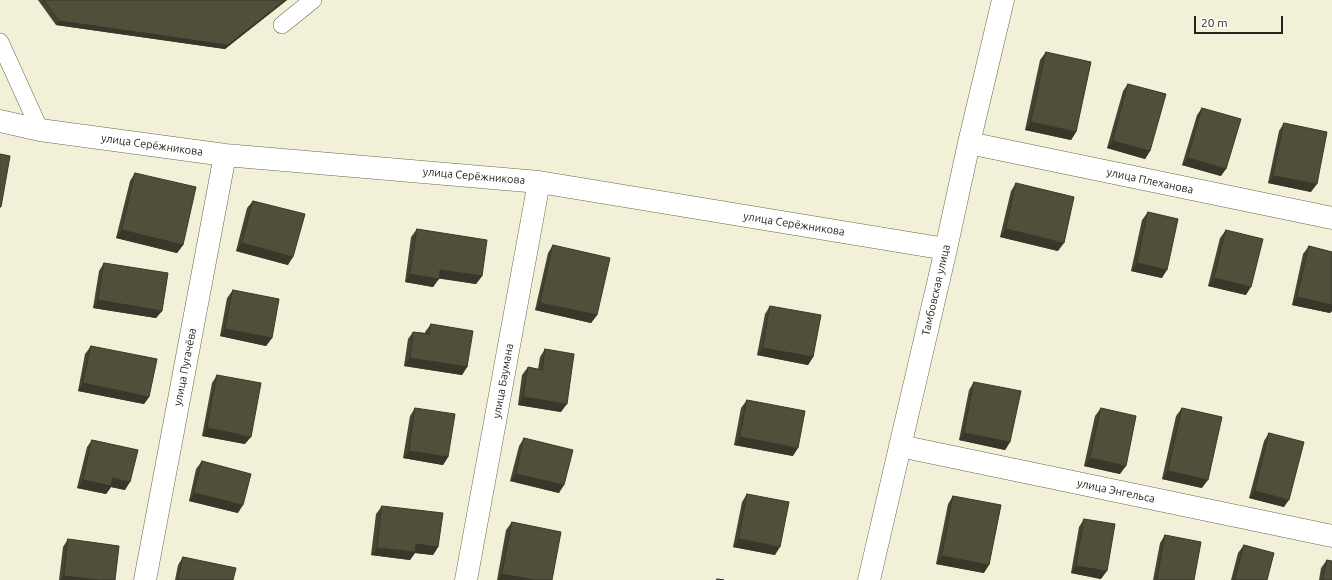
<!DOCTYPE html>
<meta charset="utf-8">
<style>
body{margin:0}
#map{position:relative;width:1332px;height:580px;overflow:hidden;background:#f2f0d6;font-family:Ubuntu,sans-serif}
canvas{display:block}
.scale{position:absolute;left:1194px;top:16px;width:89px;height:18px;box-sizing:border-box;border:2px solid #25241b;border-top:0;padding-left:5px;font-size:12px;line-height:14px;white-space:nowrap;color:#25241b;-webkit-text-stroke:3px #fff;paint-order:stroke}
</style>
<div id="map">
<canvas width="1332" height="580"></canvas>
<div class="scale">20 m</div>
</div>
<script>
const ctx = document.querySelector('canvas').getContext('2d');
ctx.lineJoin = 'round';
function strokePath(path, color, width, dash) {
  ctx.strokeStyle = color;
  ctx.lineWidth = width;
  ctx.lineCap = dash ? 'butt' : 'round';
  ctx.setLineDash(dash || []);
  ctx.stroke(path);
}
function paint(path, color) {
  ctx.fillStyle = color;
  ctx.fill(path, 'evenodd');
}
function drawText(font, color, halo, rows, align = 'center') {
  ctx.font = font + ' Ubuntu,sans-serif';
  ctx.lineWidth = 4;
  ctx.setLineDash([]);
  ctx.textBaseline = 'middle';
  ctx.strokeStyle = halo;
  ctx.fillStyle = color;
  for (const [text, x, y, turn = 0] of rows) {
    ctx.save();
    ctx.translate(x, y);
    ctx.rotate((+turn || 0) * Math.PI / 180);
    ctx.textAlign = isNaN(turn) ? turn : align;
    if (halo) ctx.strokeText(text, 0, 0);
    ctx.fillText(text, 0, 0);
    ctx.restore();
  }
}
const lane = new Path2D(`
 M282,25L313,0
 M0,42L40,130`);
const street = new Path2D(`
 M0,121L40,130L225,155L539,182L946,249
 M969,143L1332,218
 M900,446L1332,536
 M145,580L225,155
 M466,580L539,182
 M869,580L946,249L969,143L1003,0`);
const wall = new Path2D(`
 M38,0H287L225,49L56,25Z
 M1046,52L1076,132L1071,140L1025,130L1040,60Z
 M1128,84L1150,151L1145,159L1107,148L1123,91Z
 M1202,108L1221,176L1182,165L1197,115Z
 M1284,123L1311,192L1268,183L1279,131Z
 M135,173L183,245L177,253L116,238L130,181Z
 M1016,183L1058,251L1000,237L1011,191Z
 M253,201L288,265L236,251L247,208Z
 M1148,212L1162,278L1131,271L1142,220Z
 M417,229L482,276L476,284L439,278L433,287L405,282L411,237Z
 M1226,230L1246,295L1208,286L1220,238Z
 M553,245L597,315L591,323L535,310L548,253Z
 M1309,246L1332,252V311L1330,313L1292,305L1303,254Z
 M104,263L162,311L156,318L93,308L99,271Z
 M233,290L272,338L266,346L220,336L227,298Z
 M770,306L813,357L808,365L757,355L765,314Z
 M431,324L467,367L462,375L404,366L408,339L413,332L425,333V332Z
 M91,346L149,397L144,404L78,391L85,354Z
 M545,349L561,412L518,405L522,375L528,367L538,369L540,357Z
 M217,375L245,444L202,436L212,383Z
 M974,382L1010,442L1005,450L959,440L969,390Z
 M747,400L793,456L734,445L741,408Z
 M415,408L448,457L443,465L403,458L410,416Z
 M1101,408L1120,474L1084,466L1095,416Z
 M1182,408L1202,488L1162,479L1176,416Z
 M1269,433L1284,507L1249,498L1264,441Z
 M524,438L559,493L510,481L519,446Z
 M92,440L125,490L111,487L106,494L77,488L87,447Z
 M202,461L238,513L189,501L196,469Z
 M747,494L775,555L733,547L742,502Z
 M953,496L984,573L936,564L948,504Z
 M382,506L438,547L433,555L415,553L410,560L371,555L376,514Z
 M1084,519L1101,579L1071,573L1079,527Z
 M512,522L552,580H497L506,530Z
 M1165,535L1194,580H1153L1160,543Z
 M68,539L115,580H59L63,547Z
 M1244,545L1267,580H1231L1238,553Z
 M183,557L233,580H175L178,565Z
 M1327,560L1332,580H1319L1321,568Z`);
const shadedWall = new Path2D(`
 M287,0L225,49L56,25L59,21Z
 M1031,122L1076,132L1071,140L1025,130Z
 M1113,141L1150,151L1145,159L1107,148Z
 M1188,158L1226,169L1221,176L1182,165Z
 M1273,176L1317,184L1311,192L1268,183Z
 M1006,229L1064,243L1058,251L1000,237Z
 M122,230L183,245L177,253L116,238Z
 M242,243L293,257L288,265L236,251Z
 M1137,263L1167,270L1162,278L1131,271Z
 M440,270L482,276L476,284L435,278Z
 M410,274L439,279L433,287L405,282Z
 M1214,278L1251,287L1246,295L1208,286Z
 M1297,297L1332,305V311L1330,313L1292,305Z
 M98,300L162,311L156,318L93,308Z
 M540,303L597,315L591,323L535,310Z
 M225,329L272,338L266,346L220,336Z
 M763,348L813,357L808,365L757,355Z
 M410,358L467,367L462,375L404,366Z
 M83,383L149,397L144,404L78,391Z
 M523,397L567,404L561,412L518,405Z
 M207,428L251,437L245,444L202,436Z
 M964,433L1010,442L1005,450L959,440Z
 M740,437L798,448L793,456L734,445Z
 M409,451L448,457L443,465L403,458Z
 M1090,458L1126,466L1120,474L1084,466Z
 M1168,471L1208,480L1202,488L1162,479Z
 M516,474L564,485L559,493L510,481Z
 M113,478L130,482L125,490L111,487L106,494L77,488L83,480Z
 M1255,491L1289,500L1284,507L1249,498Z
 M194,493L243,505L238,513L189,501Z
 M739,539L780,547L775,555L733,547Z
 M416,544L438,547L433,555L415,553L410,560L371,555L377,548Z
 M942,556L989,565L984,573L936,564Z
 M1076,566L1107,571L1101,579L1071,573Z
 M502,574L534,580H498Z
 M64,576L99,580H61Z`);
const building = new Path2D(`
 M44,0H285L228,45L59,21Z
 M1046,52L1091,62L1076,132L1031,122Z
 M1128,84L1166,94L1150,151L1113,141Z
 M1202,108L1241,119L1226,169L1188,158Z
 M1284,123L1327,132L1317,184L1273,176Z
 M0,154L10,156L1,207H0Z
 M135,173L196,187L183,245L122,230Z
 M1016,183L1074,197L1064,243L1006,229Z
 M253,201L305,214L293,257L242,243Z
 M1148,212L1178,219L1167,270L1137,263Z
 M417,229L487,240L482,276L440,270L439,279L410,274Z
 M1226,230L1263,239L1251,287L1214,278Z
 M553,245L610,258L597,315L540,303Z
 M1309,246L1332,252V305L1297,297Z
 M104,263L168,273L162,311L98,300Z
 M233,290L279,299L272,338L225,329Z
 M770,306L821,315L813,357L763,348Z
 M431,324L473,331L467,367L410,358L413,332L429,334Z
 M91,346L157,359L149,397L83,383Z
 M545,349L574,354L567,404L523,397L528,367L542,370Z
 M217,375L261,383L251,437L207,428Z
 M974,382L1021,391L1010,442L964,433Z
 M747,400L805,411L798,448L740,437Z
 M415,408L455,414L448,457L409,451Z
 M1101,408L1136,416L1126,466L1090,458Z
 M1182,408L1222,417L1208,480L1168,471Z
 M1269,433L1304,442L1289,500L1255,491Z
 M524,438L573,450L564,485L516,474Z
 M92,440L138,450L130,482L113,478L111,486L83,480Z
 M202,461L251,474L243,505L194,493Z
 M747,494L789,502L780,547L739,539Z
 M953,496L1001,505L989,565L942,556Z
 M382,506L443,513L438,547L416,544L415,552L377,548Z
 M1084,519L1115,524L1107,571L1076,566Z
 M512,522L561,532L552,580H534L502,574Z
 M1165,535L1201,542L1194,580H1157Z
 M68,539L119,546L115,580H99L64,576Z
 M1244,545L1274,553L1267,580H1235Z
 M183,557L236,568L233,580H178Z
 M1327,560L1332,561V580H1323Z
 M717,579L724,580H717Z`);
const streetNames = [
 ["улица Серёжникова",152,145,8],
 ["улица Серёжникова",474,176,5],
 ["улица Плеханова",1150,181,12],
 ["улица Серёжникова",794,224,9],
 ["Тамбовская улица",936,290,-77],
 ["улица Пугачёва",185,367,-79],
 ["улица Баумана",503,381,-80],
 ["улица Энгельса",1116,491,12]
];
strokePath(lane, '#686751', 18);
strokePath(street, '#686751', 23);
strokePath(lane, '#fff', 17);
strokePath(street, '#fff', 22);
paint(wall, '#464432');
paint(shadedWall, '#393729');
paint(building, '#514f3a');
strokePath(building, '#393729', 1);
drawText('11px', '#25241b', '#fff', streetNames);
</script>
